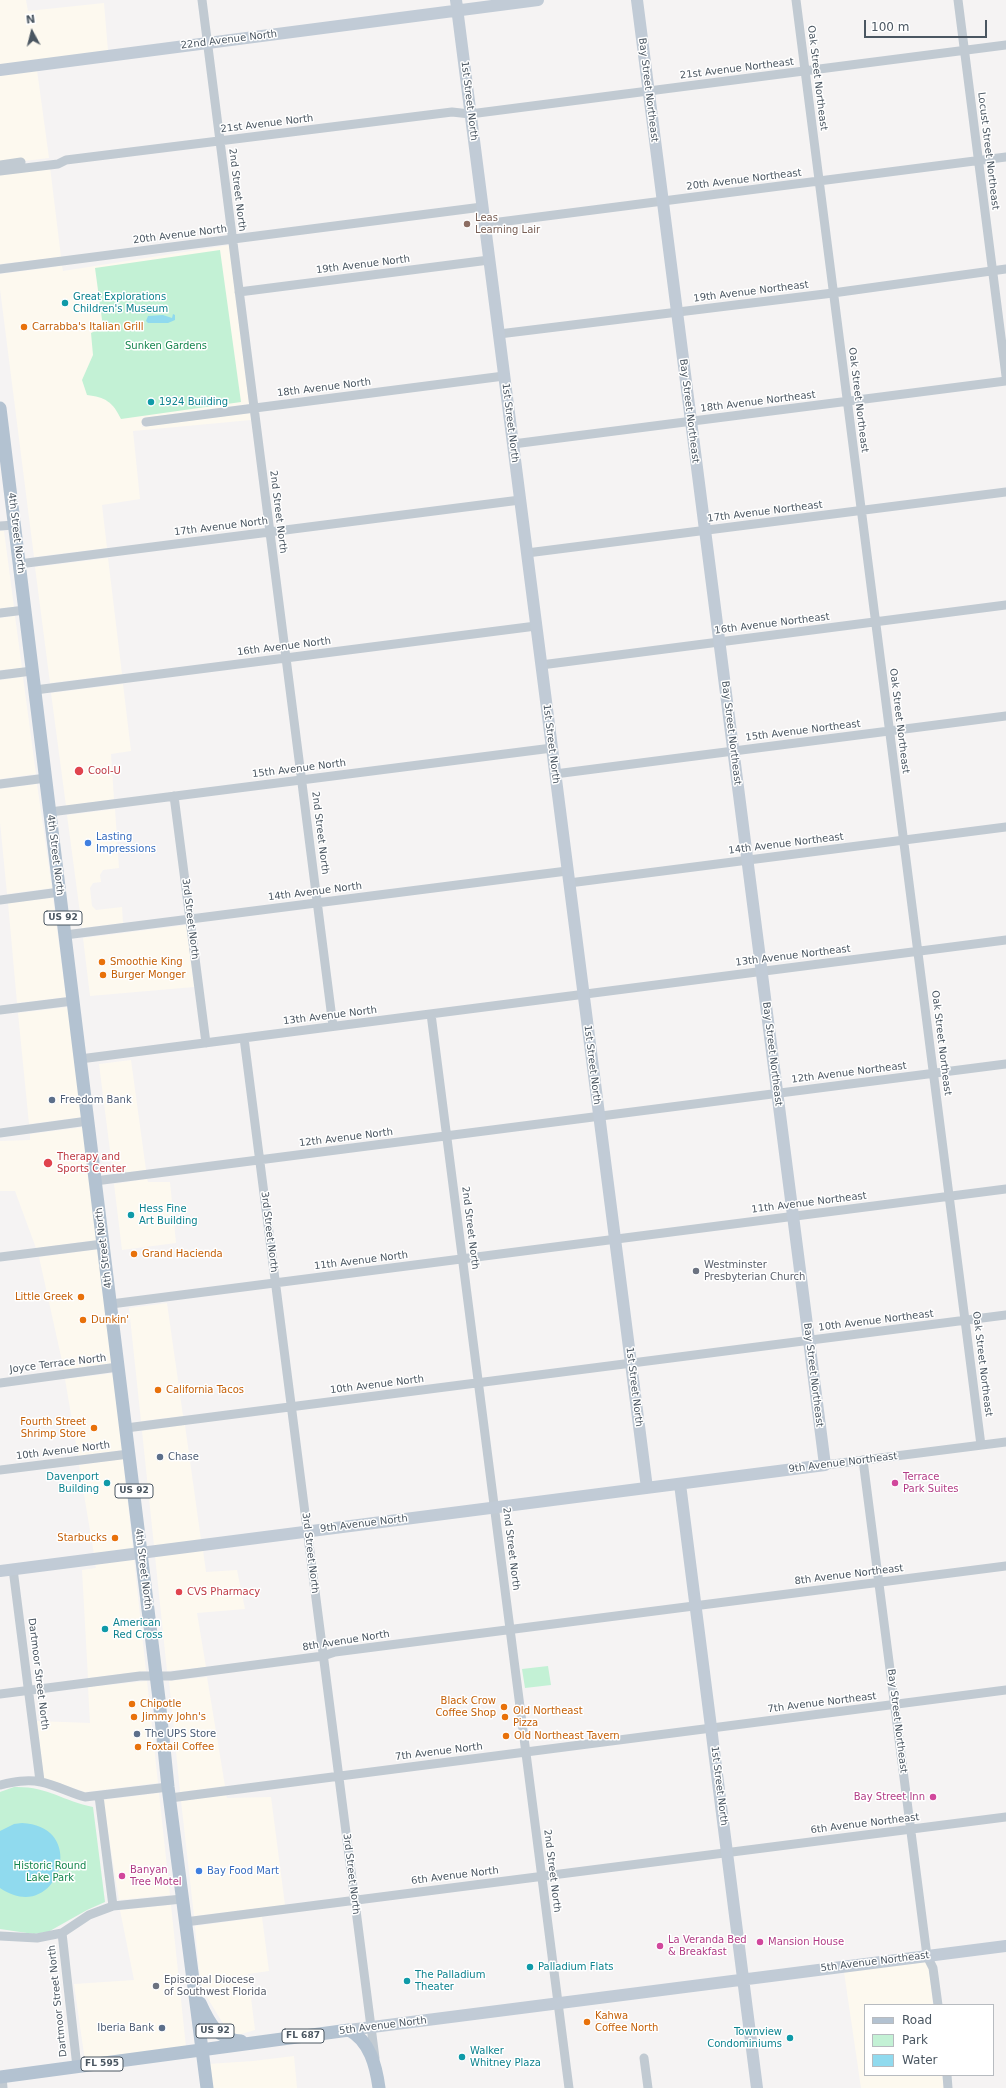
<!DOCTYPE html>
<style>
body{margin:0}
#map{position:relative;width:1006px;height:2088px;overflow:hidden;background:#f5f3f3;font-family:"DejaVu Sans",sans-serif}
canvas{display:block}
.legend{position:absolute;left:864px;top:2004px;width:130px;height:72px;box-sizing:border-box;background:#fff;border:1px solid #b7bbc0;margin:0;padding:5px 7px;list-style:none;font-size:12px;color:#4a5661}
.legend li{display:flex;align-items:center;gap:8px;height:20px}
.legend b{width:20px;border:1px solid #b7bbc0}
.north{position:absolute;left:12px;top:12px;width:40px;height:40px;-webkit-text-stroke:3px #fff;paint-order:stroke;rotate:353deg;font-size:11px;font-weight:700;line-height:16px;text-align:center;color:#4a5661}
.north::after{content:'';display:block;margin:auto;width:14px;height:18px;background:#4a5661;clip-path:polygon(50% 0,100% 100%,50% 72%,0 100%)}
.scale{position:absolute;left:864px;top:20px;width:123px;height:18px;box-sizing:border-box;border:2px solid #4a5661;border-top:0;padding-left:5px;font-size:12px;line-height:14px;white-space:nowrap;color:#4a5661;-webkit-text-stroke:3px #fff;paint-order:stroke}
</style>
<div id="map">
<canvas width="1006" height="2088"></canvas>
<ul class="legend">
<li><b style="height:5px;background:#b3c2d1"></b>Road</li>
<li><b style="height:11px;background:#c3f1d5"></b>Park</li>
<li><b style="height:11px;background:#90daee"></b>Water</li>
</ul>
<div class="north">N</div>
<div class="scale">100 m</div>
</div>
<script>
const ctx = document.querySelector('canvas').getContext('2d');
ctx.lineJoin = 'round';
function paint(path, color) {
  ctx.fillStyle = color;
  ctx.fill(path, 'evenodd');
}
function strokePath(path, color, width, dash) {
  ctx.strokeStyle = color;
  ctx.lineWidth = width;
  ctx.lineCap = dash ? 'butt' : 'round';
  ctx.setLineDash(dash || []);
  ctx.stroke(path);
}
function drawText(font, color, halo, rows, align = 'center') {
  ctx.font = font + ' "DejaVu Sans",sans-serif';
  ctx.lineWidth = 3;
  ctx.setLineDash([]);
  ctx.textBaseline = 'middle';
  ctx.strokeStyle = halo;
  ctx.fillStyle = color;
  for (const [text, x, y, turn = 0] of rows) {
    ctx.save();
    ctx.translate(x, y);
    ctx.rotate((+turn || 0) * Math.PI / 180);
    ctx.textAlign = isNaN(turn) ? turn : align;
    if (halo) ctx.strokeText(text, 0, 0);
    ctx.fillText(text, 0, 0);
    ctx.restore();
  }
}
const commercial = new Path2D(`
 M0,0H26L28,11L104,3L108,51L0,65Z
 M37,70L49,158L0,164V74Z
 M50,167L61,257L0,264V173Z
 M229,245L249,404L142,418V427L250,413L251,420L133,431L140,499L102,505L107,548L34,557L0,289V274L62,266L63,271Z
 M0,531H4L14,607L0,608Z
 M108,558L122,674L50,683L35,567Z
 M15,616L22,668L0,670V618Z
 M23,677L36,774L0,779V680Z
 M123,684L131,751L111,754L114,799L66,806L51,693Z
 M37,784L52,888L7,894L0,822V789Z
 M115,809L119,868L103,870L100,875L101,882L93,883L90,888L92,906L96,910L122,907L123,923L82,928L67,815Z
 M53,898L66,997L17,1003L8,903Z
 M186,925L194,987L90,996L83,938Z
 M68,1007L83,1117L29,1124L18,1013Z
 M131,1060L146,1170L113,1174L99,1064Z
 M84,1127L98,1240L36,1248L15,1191H0V1141L30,1140V1134Z
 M147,1179L148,1182H170L176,1243L122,1250L114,1184Z
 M100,1249L113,1363L64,1370L39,1257Z
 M167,1303L183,1416L141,1421L129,1308Z
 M114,1373L122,1450L78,1456L65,1379Z
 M185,1425L201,1540L154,1546L142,1431Z
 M123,1459L133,1549L94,1554L79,1465Z
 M203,1550L206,1572L237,1570L245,1609L197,1613L206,1667L167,1671L155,1556Z
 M134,1559L146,1671L88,1678L82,1570L96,1568L95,1564Z
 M207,1677L225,1786L180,1792L169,1681Z
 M147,1681L158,1783L85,1792L44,1778L37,1721L90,1723L88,1687Z
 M159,1793L170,1895L119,1900L103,1800Z
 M226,1795L227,1798L271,1797L285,1905L194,1916L181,1801Z
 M171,1905L186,2047L85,2061L74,1984L134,1980L120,1910Z
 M262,1917L269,1971L248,1974L255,2030L238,2035L227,2030L205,1994L200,1981L195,1926Z
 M925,1961L929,1969L933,2005H865V2075H942L944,2088H861L844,1972Z
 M294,2056L297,2088H212L208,2064L253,2061Z`);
const green = new Path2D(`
 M220,250L241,402L121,419C113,402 105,397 87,395L82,380L93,355L91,333L103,327L95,268Z
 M548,1666L551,1685L525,1688L522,1669Z
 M14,1787C47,1786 63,1801 93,1807L105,1902L87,1910L48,1932L34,1934L0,1929V1792Z`);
const water = new Path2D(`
 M173,314L175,315V320L168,323H148L146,321L148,316L163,315L172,318Z
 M22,1823C91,1826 57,1927 0,1888V1831L14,1824Z`);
const street = new Path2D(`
 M202,0L333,1026
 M796,0L981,1445
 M958,0L1006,376
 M0,165L21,162
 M0,171L58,164L66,160L452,112L470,114L1006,45
 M484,224L1006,157
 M0,269L482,207
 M239,292L489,260
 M499,334L833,293L1006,269
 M146,422L504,376
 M513,444L1006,381
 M0,526L14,525
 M527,553L1006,492
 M19,564L520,500
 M0,613L25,610
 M541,665L1006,605
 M0,675L32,671
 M35,690L536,626
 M555,774L1006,716
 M0,784L46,778
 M174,796L206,1043
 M50,812L552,748
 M569,883L1006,827
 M0,900L60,892
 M65,935L567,871
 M0,1010L73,1001
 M431,1014L569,2088
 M244,1038L375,2058
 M80,1059L1006,940
 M0,1133L88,1121
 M95,1181L1006,1064
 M0,1257L103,1244
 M111,1304L1006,1189
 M0,1383L118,1367
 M126,1428L1006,1315
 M863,1460L927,1956L933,1968L938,2005
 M825,1465L1006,1442
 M0,1470L129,1454
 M13,1569L40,1781
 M0,1694L140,1676H171L323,1656L335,1652L1006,1566
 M0,1785C13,1782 27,1779 41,1782C56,1785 70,1793 85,1797L168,1787
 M99,1796L113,1906
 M170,1798L1006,1690
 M185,1922L1006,1817
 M62,1933L77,2067
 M0,1936L37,1938L62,1933L89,1915L113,1906L182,1899
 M644,2058L648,2088
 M947,2075L948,2088
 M2,2077L3,2088`);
const secondary = new Path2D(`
 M456,0L647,1488
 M0,70L538,0
 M680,1484L757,2088
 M0,1571L825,1465L637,0
 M349,2030L1006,1946`);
const primary = new Path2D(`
 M0,408L159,1699L168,1787L207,2088
 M200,2003C209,2023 217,2039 241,2041
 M0,2077L349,2030C370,2041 376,2066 379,2088`);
const markers = [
 [467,224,4,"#8d6e63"],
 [65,303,4,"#0f9aa8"],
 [24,327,4,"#e8710a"],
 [151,402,4,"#0f9aa8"],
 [79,771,5,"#e0444e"],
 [88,843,4,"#3f7fe0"],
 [102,962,4,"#e8710a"],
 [103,975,4,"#e8710a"],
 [52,1100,4,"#5c6f8a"],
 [48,1163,5,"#e0444e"],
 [131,1215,4,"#0f9aa8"],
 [134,1254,4,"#e8710a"],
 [696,1271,4,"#6b7280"],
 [81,1297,4,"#e8710a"],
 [83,1320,4,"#e8710a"],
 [158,1390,4,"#e8710a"],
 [94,1428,4,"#e8710a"],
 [160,1457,4,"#5c6f8a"],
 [107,1483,4,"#0f9aa8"],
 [895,1483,4,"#d1479c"],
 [115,1538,4,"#e8710a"],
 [179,1592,4,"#e0444e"],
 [105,1629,4,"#0f9aa8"],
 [132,1704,4,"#e8710a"],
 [504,1707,4,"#e8710a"],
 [134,1717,4,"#e8710a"],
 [505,1717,4,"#e8710a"],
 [137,1734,4,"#5c6f8a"],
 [506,1736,4,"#e8710a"],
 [138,1747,4,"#e8710a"],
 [933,1797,4,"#d1479c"],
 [199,1871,4,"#3f7fe0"],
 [122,1876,4,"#d1479c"],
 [760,1942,4,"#d1479c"],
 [660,1946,4,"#d1479c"],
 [530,1967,4,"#0f9aa8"],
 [407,1981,4,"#0f9aa8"],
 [156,1986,4,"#6b7280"],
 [587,2022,4,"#e8710a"],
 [162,2028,4,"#5c6f8a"],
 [790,2038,4,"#0f9aa8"],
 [462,2057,4,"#0f9aa8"]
];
const shields = [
 [63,918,38],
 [134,1491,38],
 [215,2031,38],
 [303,2036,42],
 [102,2064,42]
];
const shieldNames = [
 ["US 92",63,918],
 ["US 92",134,1491],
 ["US 92",215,2031],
 ["FL 687",303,2036],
 ["FL 595",102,2064]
];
const streetNames = [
 ["22nd Avenue North",229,40,-7],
 ["21st Avenue Northeast",737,69,-7],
 ["Oak Street Northeast",817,78,83],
 ["Bay Street Northeast",648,90,83],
 ["1st Street North",469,101,83],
 ["21st Avenue North",267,124,-7],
 ["Locust Street Northeast",988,151,83],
 ["20th Avenue Northeast",744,180,-7],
 ["2nd Street North",237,190,83],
 ["20th Avenue North",180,235,-7],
 ["19th Avenue North",363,265,-7],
 ["19th Avenue Northeast",751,292,-7],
 ["18th Avenue North",324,388,-7],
 ["Oak Street Northeast",858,400,83],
 ["18th Avenue Northeast",758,402,-7],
 ["Bay Street Northeast",689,411,83],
 ["1st Street North",510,423,83],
 ["2nd Street North",278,512,83],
 ["17th Avenue Northeast",765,512,-7],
 ["17th Avenue North",221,527,-7],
 ["4th Street North",16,533,83],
 ["16th Avenue Northeast",772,624,-7],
 ["16th Avenue North",284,647,-7],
 ["Oak Street Northeast",899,721,83],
 ["15th Avenue Northeast",803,731,-7],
 ["Bay Street Northeast",731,733,83],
 ["1st Street North",551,744,83],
 ["15th Avenue North",299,769,-7],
 ["2nd Street North",320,833,83],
 ["14th Avenue Northeast",786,844,-7],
 ["4th Street North",55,855,83],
 ["14th Avenue North",315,892,-7],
 ["3rd Street North",190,919,83],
 ["13th Avenue Northeast",793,956,-7],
 ["13th Avenue North",330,1016,-7],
 ["Oak Street Northeast",941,1043,83],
 ["Bay Street Northeast",772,1054,83],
 ["1st Street North",592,1065,83],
 ["12th Avenue Northeast",849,1073,-7],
 ["12th Avenue North",346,1138,-7],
 ["11th Avenue Northeast",809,1203,-7],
 ["2nd Street North",470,1228,83],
 ["3rd Street North",269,1232,83],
 ["4th Street North",104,1248,-97],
 ["11th Avenue North",361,1261,-7],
 ["10th Avenue Northeast",876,1321,-7],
 ["Joyce Terrace North",58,1364,-7],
 ["Oak Street Northeast",982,1364,83],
 ["Bay Street Northeast",813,1375,83],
 ["10th Avenue North",377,1385,-7],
 ["1st Street North",634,1387,83],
 ["10th Avenue North",63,1451,-7],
 ["9th Avenue Northeast",843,1463,-7],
 ["9th Avenue North",364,1524,-7],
 ["2nd Street North",511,1549,83],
 ["3rd Street North",310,1553,83],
 ["4th Street North",143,1569,83],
 ["8th Avenue Northeast",849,1575,-7],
 ["8th Avenue North",346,1641,-9],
 ["Dartmoor Street North",38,1674,83],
 ["7th Avenue Northeast",822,1703,-7],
 ["Bay Street Northeast",897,1721,83],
 ["7th Avenue North",439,1752,-7],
 ["1st Street North",719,1786,83],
 ["6th Avenue Northeast",865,1824,-7],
 ["2nd Street North",552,1871,83],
 ["3rd Street North",351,1874,83],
 ["6th Avenue North",455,1876,-7],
 ["5th Avenue Northeast",875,1962,-7],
 ["Dartmoor Street North",58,2001,-96],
 ["5th Avenue North",383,2026,-7]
];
const educationNames = [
 ["Leas",475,218],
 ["Learning Lair",475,230]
];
const cultureNames = [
 ["Great Explorations",73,297],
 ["Children's Museum",73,309],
 ["1924 Building",159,402],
 ["Hess Fine",139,1209],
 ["Art Building",139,1221],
 ["Davenport",99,1477,"right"],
 ["Building",99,1489,"right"],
 ["American",113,1623],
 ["Red Cross",113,1635],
 ["Palladium Flats",538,1967],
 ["The Palladium",415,1975],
 ["Theater",415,1987],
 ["Townview",782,2032,"right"],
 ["Condominiums",782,2044,"right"],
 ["Walker",470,2051],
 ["Whitney Plaza",470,2063]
];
const foodNames = [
 ["Carrabba's Italian Grill",32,327],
 ["Smoothie King",110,962],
 ["Burger Monger",111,975],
 ["Grand Hacienda",142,1254],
 ["Little Greek",73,1297,"right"],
 ["Dunkin'",91,1320],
 ["California Tacos",166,1390],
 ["Fourth Street",86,1422,"right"],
 ["Shrimp Store",86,1434,"right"],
 ["Starbucks",107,1538,"right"],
 ["Black Crow",496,1701,"right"],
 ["Coffee Shop",496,1713,"right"],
 ["Chipotle",140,1704],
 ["Old Northeast",513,1711],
 ["Pizza",513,1723],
 ["Jimmy John's",142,1717],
 ["Old Northeast Tavern",514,1736],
 ["Foxtail Coffee",146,1747],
 ["Kahwa",595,2016],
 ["Coffee North",595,2028]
];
const parkNames = [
 ["Sunken Gardens",166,346],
 ["Historic Round",50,1866],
 ["Lake Park",50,1878]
];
const healthNames = [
 ["Cool-U",88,771],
 ["Therapy and",57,1157],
 ["Sports Center",57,1169],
 ["CVS Pharmacy",187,1592]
];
const shopNames = [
 ["Lasting",96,837],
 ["Impressions",96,849],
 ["Bay Food Mart",207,1871]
];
const serviceNames = [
 ["Freedom Bank",60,1100],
 ["Chase",168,1457],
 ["The UPS Store",145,1734],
 ["Iberia Bank",154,2028,"right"]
];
const worshipNames = [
 ["Westminster",704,1265],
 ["Presbyterian Church",704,1277],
 ["Episcopal Diocese",164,1980],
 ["of Southwest Florida",164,1992]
];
const hotelNames = [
 ["Terrace",903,1477],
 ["Park Suites",903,1489],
 ["Bay Street Inn",925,1797,"right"],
 ["Banyan",130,1870],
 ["Tree Motel",130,1882],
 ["La Veranda Bed",668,1940],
 ["& Breakfast",668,1952],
 ["Mansion House",768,1942]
];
paint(commercial, '#fdf9ef');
paint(green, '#c3f1d5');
paint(water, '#90daee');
strokePath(street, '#c1cad2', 9);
strokePath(secondary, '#c1cbd6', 12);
strokePath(primary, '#b3c2d1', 13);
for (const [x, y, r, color] of markers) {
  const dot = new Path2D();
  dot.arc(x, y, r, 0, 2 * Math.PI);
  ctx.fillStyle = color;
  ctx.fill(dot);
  strokePath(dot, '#fff', 1.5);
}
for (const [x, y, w] of shields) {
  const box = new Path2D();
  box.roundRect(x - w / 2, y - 7, w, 14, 3);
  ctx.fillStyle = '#fff';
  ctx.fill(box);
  strokePath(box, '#4a5661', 1);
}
drawText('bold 9px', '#4a5661', null, shieldNames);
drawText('10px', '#4a5661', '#fff', streetNames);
drawText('10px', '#785e54', '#fff', educationNames, 'left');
drawText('10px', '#0d838f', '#fff', cultureNames, 'left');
drawText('10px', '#c56008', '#fff', foodNames, 'left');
drawText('10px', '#17864f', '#fff', parkNames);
drawText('10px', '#be3a42', '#fff', healthNames, 'left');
drawText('10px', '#366cbe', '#fff', shopNames, 'left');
drawText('10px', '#4e5e75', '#fff', serviceNames, 'left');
drawText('10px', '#5b616d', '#fff', worshipNames, 'left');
drawText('10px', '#b23c85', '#fff', hotelNames, 'left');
</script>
